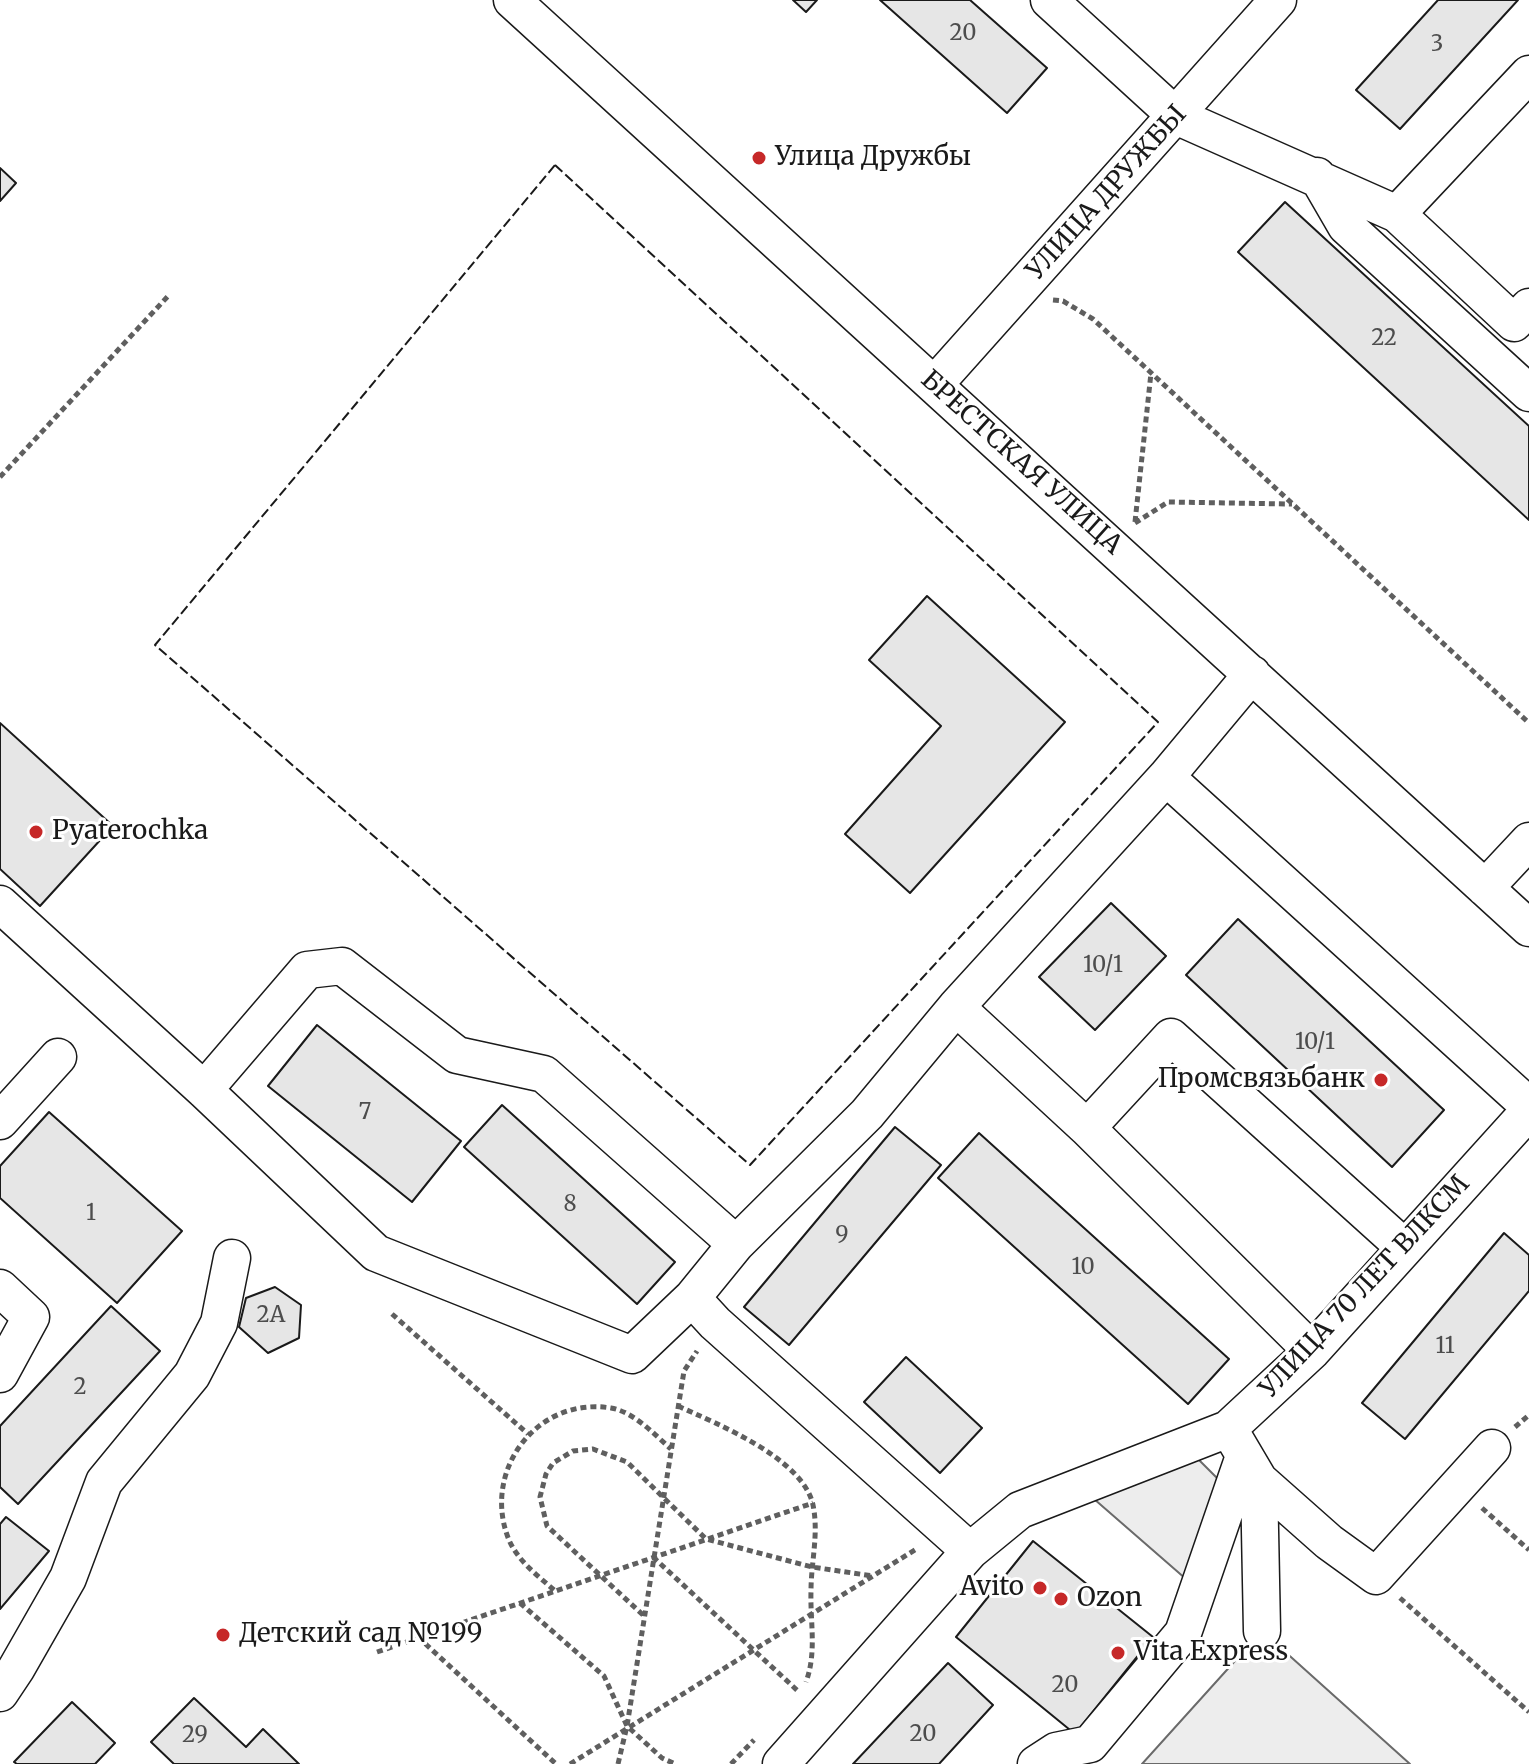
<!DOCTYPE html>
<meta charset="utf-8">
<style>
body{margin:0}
canvas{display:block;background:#fff}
</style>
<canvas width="1529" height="1764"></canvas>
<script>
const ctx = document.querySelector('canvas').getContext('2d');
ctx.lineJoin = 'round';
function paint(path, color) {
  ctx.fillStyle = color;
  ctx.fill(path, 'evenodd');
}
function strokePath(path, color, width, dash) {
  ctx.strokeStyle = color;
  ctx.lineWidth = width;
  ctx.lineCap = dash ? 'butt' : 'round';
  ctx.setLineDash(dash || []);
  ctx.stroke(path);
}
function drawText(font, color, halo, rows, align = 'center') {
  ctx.font = font + ' Merriweather,serif';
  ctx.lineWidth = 6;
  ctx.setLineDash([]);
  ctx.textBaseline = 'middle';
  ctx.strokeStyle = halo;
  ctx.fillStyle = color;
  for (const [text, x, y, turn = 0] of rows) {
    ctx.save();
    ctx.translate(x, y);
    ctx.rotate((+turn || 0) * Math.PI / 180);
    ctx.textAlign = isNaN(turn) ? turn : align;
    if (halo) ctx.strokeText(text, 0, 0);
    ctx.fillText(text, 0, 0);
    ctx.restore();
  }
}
const parking = new Path2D(`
 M1188,1449L1228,1489L1194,1586L1086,1492Z
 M1262,1631L1410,1764H1142Z`);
const building = new Path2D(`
 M793,0H817L806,12Z
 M880,0H970L1047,68L1007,113Z
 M1438,0H1518L1400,129L1356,90Z
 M0,168L16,183L0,201Z
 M1285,202L1529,426V520L1238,252Z
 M927,596L1065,722L910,893L845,834L941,726L869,660Z
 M0,723L113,826L40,906L0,869Z
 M1111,903L1166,956L1095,1030L1039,977Z
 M1238,919L1444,1110L1392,1167L1186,975Z
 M317,1025L461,1141L412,1202L268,1086Z
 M502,1105L675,1262L637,1304L464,1147Z
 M49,1112L182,1231L117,1303L0,1198V1166Z
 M895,1127L941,1165L789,1345L744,1307Z
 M979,1133L1229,1359L1188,1404L938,1178Z
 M1504,1233L1529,1255V1291L1405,1439L1362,1403Z
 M275,1287L301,1305L299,1338L268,1353L239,1327L246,1298Z
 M111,1306L160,1351L18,1504L0,1487V1426Z
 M906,1357L982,1428L940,1473L864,1402Z
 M6,1517L49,1551L0,1609V1524Z
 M1033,1541L1153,1637L1075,1734L956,1637Z
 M948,1663L993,1705L939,1764H853Z
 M194,1698L246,1747L263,1729L299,1764H174L151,1742Z
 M72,1702L115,1743L95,1764H17L14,1762Z`);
const path = new Path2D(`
 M1053,300L1063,301L1093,319L1529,723
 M0,477L170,294
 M1135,522L1151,373
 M1135,523L1168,502L1292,504
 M392,1314L528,1434
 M678,1406C717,1424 803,1458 813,1505C819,1534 811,1562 811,1591C810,1622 817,1652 806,1682
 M1515,1427L1529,1415
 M1482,1508L1529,1550
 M653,1557L799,1692
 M554,1590C537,1575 518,1561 509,1540C481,1472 536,1396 611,1408C634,1412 654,1434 671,1449
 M1400,1598L1529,1712
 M520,1603L604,1676L627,1726L662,1758L675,1764
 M643,1615L547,1526L540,1497L546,1474L553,1463L573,1451L593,1449L627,1462L706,1539L812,1567L873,1576
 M418,1637L556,1764
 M377,1652L813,1503
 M570,1764L918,1548
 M618,1764L627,1726L684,1371L697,1351
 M731,1764L754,1740`);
const minor = new Path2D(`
 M512,0L1529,928
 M1049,0L1176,116L1397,214L1529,74
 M1317,176L1346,226L1529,393
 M1397,214L1514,323L1529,307
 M935,384L1278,0
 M1166,777L1529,1106
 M1485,888L1529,841
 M0,904L204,1090L376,1253L632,1355L692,1298L715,1323L970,1551
 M956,1007L1087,1128L1312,1351
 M204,1090L307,970L342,966L457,1055L544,1074L736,1244
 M0,1121L58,1057
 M1087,1128L1171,1037L1405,1248
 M0,1288L31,1317L0,1374
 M692,1298L736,1244L867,1114L956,1007L1166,777L1252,674
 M1236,1441L1259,1480L1329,1542L1376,1576L1492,1448
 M1259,1480L1262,1631
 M0,1693L16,1669L68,1578L104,1482L192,1375L219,1323L232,1258
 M781,1764L970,1551L1020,1510L1228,1429L1312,1351L1529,1111
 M1036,1764L1056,1751L1090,1744L1183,1633L1244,1456`);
const fence = new Path2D(`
 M555,165L1158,722L750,1165L155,645Z`);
const markers = [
 [759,158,8,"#c62828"],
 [36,832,8,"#c62828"],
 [1381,1080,8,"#c62828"],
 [1040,1588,8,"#c62828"],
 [1061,1599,8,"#c62828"],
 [223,1635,8,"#c62828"],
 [1118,1653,8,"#c62828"]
];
const numberNames = [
 ["20",963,34],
 ["3",1437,45],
 ["22",1384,339],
 ["10/1",1103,966],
 ["10/1",1315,1043],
 ["7",365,1113],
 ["8",570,1205],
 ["1",91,1214],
 ["9",842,1236],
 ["10",1083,1268],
 ["2А",271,1316],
 ["11",1445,1347],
 ["2",80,1388],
 ["20",1065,1686],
 ["20",923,1735],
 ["29",195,1736]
];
const poiNames = [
 ["Улица Дружбы",775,158],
 ["Pyaterochka",52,832],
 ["Промсвязьбанк",1365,1080,"right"],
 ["Avito",1024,1588,"right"],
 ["Ozon",1077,1599],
 ["Детский сад №199",239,1635],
 ["Vita Express",1134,1653]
];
const streetNames = [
 ["УЛИЦА ДРУЖБЫ",1107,193,-48],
 ["БРЕСТСКАЯ УЛИЦА",1021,463,42],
 ["УЛИЦА 70 ЛЕТ ВЛКСМ",1365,1287,-47]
];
paint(parking, '#ededed');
strokePath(parking, '#6a6a6a', 2);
paint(building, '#e6e6e6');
strokePath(building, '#1a1a1a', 2);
strokePath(minor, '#1a1a1a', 39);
strokePath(path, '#5f5f5f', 5, [6, 4]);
strokePath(minor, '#fff', 36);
strokePath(fence, '#1a1a1a', 2, [10, 4]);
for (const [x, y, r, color] of markers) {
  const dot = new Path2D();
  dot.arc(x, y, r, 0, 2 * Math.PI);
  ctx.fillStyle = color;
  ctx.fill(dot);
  strokePath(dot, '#fff', 3);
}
drawText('22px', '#4d4d4d', null, numberNames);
drawText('26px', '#1a1a1a', '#fff', poiNames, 'left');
drawText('26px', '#1a1a1a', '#fff', streetNames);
</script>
